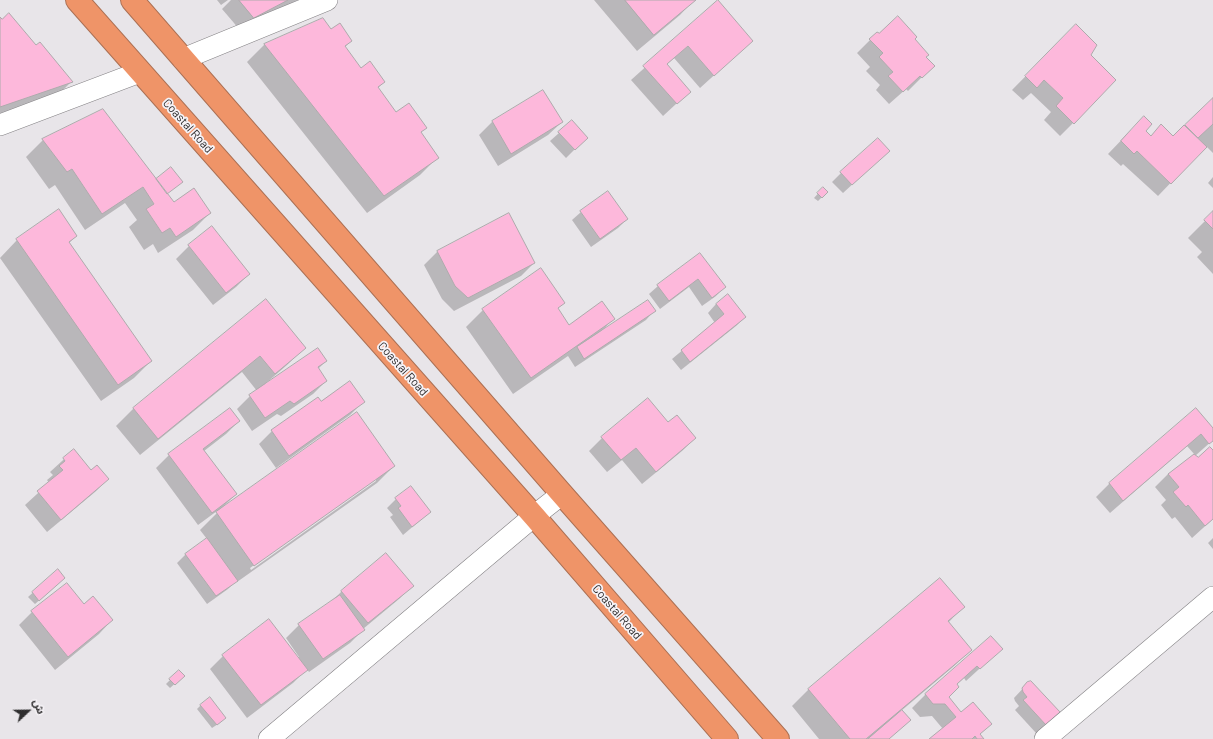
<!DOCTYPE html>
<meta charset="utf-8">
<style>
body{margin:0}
#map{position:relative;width:1213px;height:739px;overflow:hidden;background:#e8e5e9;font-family:Barlow,"Noto Sans Arabic",sans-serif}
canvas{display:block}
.north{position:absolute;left:8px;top:691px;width:40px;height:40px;-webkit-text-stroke:3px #f6f3f7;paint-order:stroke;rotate:68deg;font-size:11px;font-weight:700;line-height:16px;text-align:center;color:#2e2d2e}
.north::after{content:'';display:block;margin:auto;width:14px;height:18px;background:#2e2d2e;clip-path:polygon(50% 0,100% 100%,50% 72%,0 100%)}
</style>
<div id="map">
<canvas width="1213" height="739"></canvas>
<div class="north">ش</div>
</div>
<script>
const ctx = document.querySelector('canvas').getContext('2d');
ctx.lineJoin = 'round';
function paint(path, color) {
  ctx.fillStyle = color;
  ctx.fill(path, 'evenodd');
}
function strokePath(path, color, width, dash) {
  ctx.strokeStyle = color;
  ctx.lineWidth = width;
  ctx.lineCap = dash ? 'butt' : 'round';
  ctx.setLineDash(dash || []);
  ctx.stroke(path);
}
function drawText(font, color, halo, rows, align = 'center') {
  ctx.font = font + ' Barlow,sans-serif';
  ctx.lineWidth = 3.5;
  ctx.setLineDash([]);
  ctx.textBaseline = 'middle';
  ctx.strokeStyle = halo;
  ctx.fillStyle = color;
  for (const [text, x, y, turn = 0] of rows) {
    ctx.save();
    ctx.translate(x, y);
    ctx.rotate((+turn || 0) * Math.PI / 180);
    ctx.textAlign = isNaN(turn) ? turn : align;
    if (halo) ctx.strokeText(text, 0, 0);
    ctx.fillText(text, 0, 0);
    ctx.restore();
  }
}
const shadow = new Path2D(`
 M217,0H228L221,5Z
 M231,0H298L240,30L222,9Z
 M594,0H694L680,15L637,51Z
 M718,2L752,41L700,88L674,58L666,65L689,92L663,116L631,80Z
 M0,18L36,47L71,82L54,99L0,117Z
 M322,19L331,31L351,41L345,47L361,69L384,82L378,88L396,113L425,128L420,133L437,158L420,175L367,213L247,62L264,45Z
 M1076,25L1089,56L1073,123L1060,136L1044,120L1051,112L1031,93L1023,100L1012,90Z
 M914,39L925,57L933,66L908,91L906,89L889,104L876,90L880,85L866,71L870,67L857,53L870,40Z
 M543,91L562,122L548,135L498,166L479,135L492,122Z
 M1213,99V153L1206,146L1158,196L1123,164L1121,166L1108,154L1131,130L1144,131L1150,137L1161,126L1173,137Z
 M559,133L578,146L566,158L550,141Z
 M43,140L156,180L173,204L210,213L193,230L158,253L153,244L144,250L129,227L137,220L125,203L85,230L55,185L49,189L26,157Z
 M879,160L843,193L832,182L841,173Z
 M1213,177V188L1208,183Z
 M823,188L827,192L818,201L814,198Z
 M58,211L76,236L68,244L151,361L134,378L101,401L0,258L17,240Z
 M581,212L627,219L618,228L591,247L572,220Z
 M1213,213V274L1197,257L1202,252L1188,238Z
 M509,215L534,263L521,276L454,311L442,299L424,265L437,252Z
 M189,246L249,274L236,287L213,305L176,259Z
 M700,255L724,287L716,296L702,306L689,287L660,309L649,294L658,286Z
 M266,301L304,348L287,365L265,384L266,385L326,361L318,369L326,381L313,394L281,416L277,414L252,431L237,409L250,396L257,391L242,372L140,455L116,426L133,409Z
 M564,303L557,309L569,326L613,319L601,332L654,311L646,320L575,367L568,356L513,394L466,327L483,310Z
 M716,304L745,317L736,326L681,370L672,359L715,323L708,313Z
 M318,398L320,403L363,402L350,415L276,468L259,444L272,431Z
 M230,409L239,421L226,434L204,451L236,494L221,509L394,466L377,483L237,582L236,581L228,589L207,604L177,563L186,554L207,539L200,530L218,512L217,511L198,525L156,468L169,455ZM376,478V481L251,570L250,568Z
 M1196,409L1213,430V440L1195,456L1198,459L1213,452V519L1192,538L1175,517L1172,519L1161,505L1166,500L1155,487L1168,474L1195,455L1187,446L1110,513L1096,497L1109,484Z
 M668,423L695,438L682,451L642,484L622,460L607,472L589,451L602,438Z
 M74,450L91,472L108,479L95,492L47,532L25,505L49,483L47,480L53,475L50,472Z
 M396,499L430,512L403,535L390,517L393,515L387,508Z
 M1213,538V549L1208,543Z
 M58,570L60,582L35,604L28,597Z
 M412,586L399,599L363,629V630L350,643L309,672L307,669L293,683L247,718L210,669L223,656L297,658L299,657L286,638L299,625L330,603L342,591Z
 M83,605L112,620L99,634L55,670L19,625L32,612Z
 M963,607L948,623L971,650L953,667L901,711L909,720L889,739H819L792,706L809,689Z
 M991,637L1001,649L966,681L964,678L956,685L948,697L961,713L990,724L979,735L983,739H931L943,729L932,716L920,717L912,708L925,695Z
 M170,680H179L170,688L166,684Z
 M1028,683L1049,721L1036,733L1015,710L1019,706L1015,701L1014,698Z
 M201,705L221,722L212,728L197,709Z`);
const building = new Path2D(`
 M239,0H288L254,18Z
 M625,0H696L654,35Z
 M718,0L753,41L714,76L688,46L667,64L691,92L677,104L643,66Z
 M9,13L36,45L40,42L73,82L0,107V17L2,19Z
 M898,16L917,37L915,39L929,55L926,57L935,66L922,78L920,76L903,92L888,76L893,72L879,57L883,53L869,39L877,32L879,33Z
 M323,18L331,29L340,23L352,41L345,46L361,68L370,61L385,82L378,87L396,112L409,103L427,128L421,132L439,158L384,196L264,44Z
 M1076,24L1097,45L1091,55L1116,80L1074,124L1056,106L1063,98L1044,80L1037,88L1025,76Z
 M543,90L563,122L511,154L492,121Z
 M1213,98V124L1198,138L1185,125Z
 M103,109L174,202L194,188L211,213L176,237L170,228L162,233L146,209L154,204L143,187L102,214L72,169L67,172L42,139Z
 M1144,116L1152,124L1146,131L1151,136L1161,124L1173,136L1184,125L1207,147L1171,184L1137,151L1134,154L1121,141Z
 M572,120L588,138L575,150L558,132Z
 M878,138L890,151L852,185L840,172Z
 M171,167L183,182L167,194L156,179Z
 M823,187L828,192L822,198L817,193Z
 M608,191L628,219L600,239L580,211Z
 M59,209L77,236L69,242L152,361L118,385L16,239Z
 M1213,211V229L1204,220Z
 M509,213L535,263L468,298L455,286L437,251Z
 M212,226L250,274L226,293L188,245Z
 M700,253L726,287L712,298L698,279L669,301L657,285Z
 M541,268L565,303L558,308L569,325L602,301L615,319L531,378L482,309Z
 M728,294L746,317L690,362L681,350L724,314L716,304Z
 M266,299L306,348L275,374L260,356L158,439L133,408Z
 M648,300L656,311L584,359L577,347Z
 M318,348L327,361L318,367L327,381L294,404L290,401L265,418L249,395Z
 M350,381L365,402L289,456L271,430L318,397L321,401Z
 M648,398L668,422L677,415L696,438L656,472L636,448L621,460L601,437Z
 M230,408L240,421L203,449L237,494L212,513L168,454Z
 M1196,408L1213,428V441L1209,444L1201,434L1123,501L1109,483Z
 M357,412L395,466L254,566L216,512Z
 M1210,447L1213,450V519L1205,526L1188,505L1186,507L1173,492L1179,487L1168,474L1194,454L1198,457Z
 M74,449L91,470L97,465L109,479L61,520L37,491L63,470L59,466L65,461L63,458Z
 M411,486L431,512L412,527L398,508L401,506L395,498Z
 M207,538L238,581L216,596L185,554Z
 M386,553L414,586L368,623L341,591Z
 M58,569L65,578L39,601L32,592Z
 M940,578L965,607L948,621L972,650L866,739H850L808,689Z
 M67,583L84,604L93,596L113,620L68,657L31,611Z
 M340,595L365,630L323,659L298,624Z
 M269,619L308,670L261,705L222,655Z
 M991,636L1003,649L980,669L977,666L957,684L959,687L949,697L961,712L973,702L992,724L980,734L984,739H977L975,736L972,739H929L956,717L945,704H933L925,694Z
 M179,670L185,676L175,685L169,679Z
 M1031,681L1060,712L1046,725L1023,700L1027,697L1023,692L1022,688L1027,682Z
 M210,697L226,718L217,725L200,705Z
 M902,710L911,720L889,739H868Z`);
const minor = new Path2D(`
 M183,59L327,0
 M0,125L140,72
 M269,739L534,516L562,494
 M1045,739L1213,597`);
const highway = new Path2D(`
 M77,0L534,516L727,739
 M132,0L562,494L778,739`);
const streetNames = [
 ["Coastal Road",188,126,48],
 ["Coastal Road",403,369,48],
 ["Coastal Road",617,612,49]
];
paint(shadow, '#0003');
paint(building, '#fdb8db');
strokePath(building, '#aeaaac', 1);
strokePath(minor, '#838184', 22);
strokePath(highway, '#ab7054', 24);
strokePath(minor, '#fff', 21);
strokePath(highway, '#ef9468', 22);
drawText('12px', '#2e2d2e', '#f6f3f7', streetNames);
</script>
